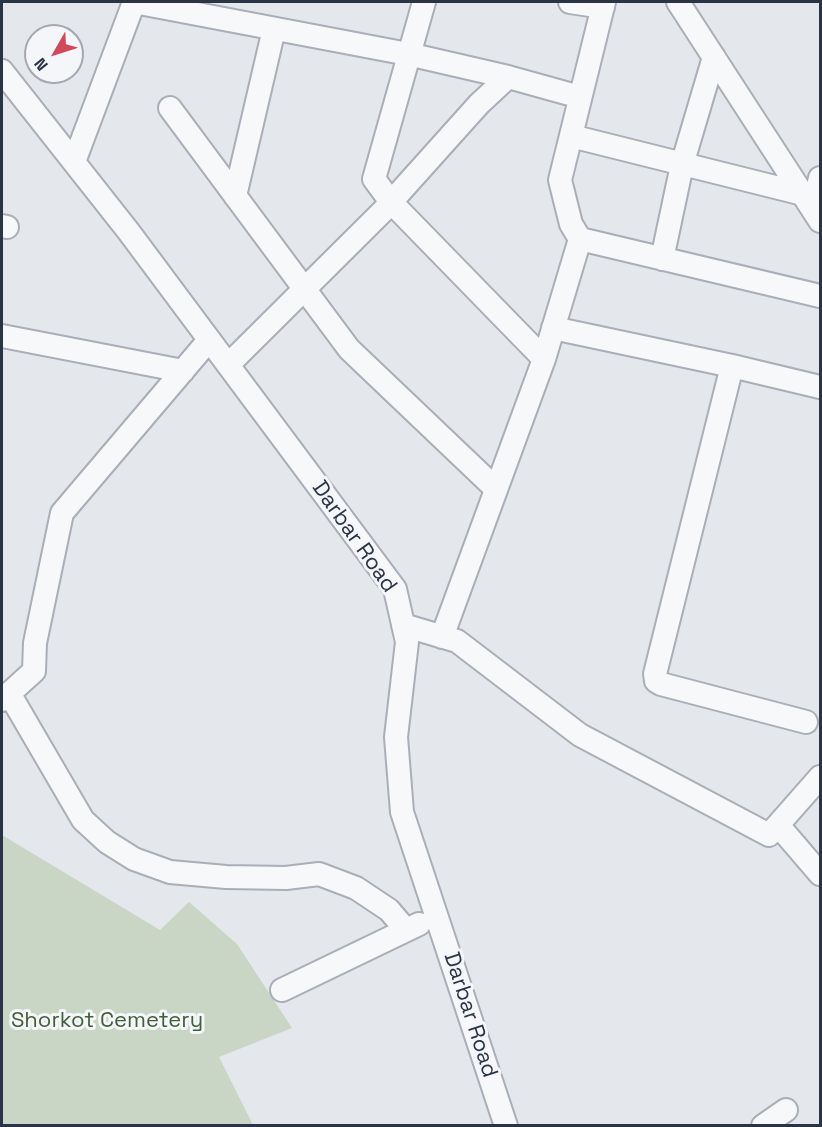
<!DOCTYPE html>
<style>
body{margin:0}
#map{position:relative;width:822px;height:1127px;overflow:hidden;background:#e4e7ec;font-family:"Space Grotesk",sans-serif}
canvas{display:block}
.frame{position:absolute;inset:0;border:3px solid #2b3445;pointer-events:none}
.north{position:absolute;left:24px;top:24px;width:60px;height:60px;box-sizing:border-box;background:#f4f6f9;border:2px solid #a4a8b1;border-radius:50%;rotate:231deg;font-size:16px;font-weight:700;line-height:24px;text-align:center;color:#2b3445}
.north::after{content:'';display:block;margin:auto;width:21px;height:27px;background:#d1495b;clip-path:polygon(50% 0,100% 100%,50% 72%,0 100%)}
</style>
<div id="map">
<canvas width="822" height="1127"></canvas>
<div class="frame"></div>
<div class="north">N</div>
</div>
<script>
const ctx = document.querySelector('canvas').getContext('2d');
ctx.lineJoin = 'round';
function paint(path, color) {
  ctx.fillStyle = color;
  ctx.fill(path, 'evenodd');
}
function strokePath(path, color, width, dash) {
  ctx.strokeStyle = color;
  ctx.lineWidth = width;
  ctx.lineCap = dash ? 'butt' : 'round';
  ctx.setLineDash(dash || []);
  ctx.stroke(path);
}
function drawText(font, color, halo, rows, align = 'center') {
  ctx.font = font + ' "Space Grotesk",sans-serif';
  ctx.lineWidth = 6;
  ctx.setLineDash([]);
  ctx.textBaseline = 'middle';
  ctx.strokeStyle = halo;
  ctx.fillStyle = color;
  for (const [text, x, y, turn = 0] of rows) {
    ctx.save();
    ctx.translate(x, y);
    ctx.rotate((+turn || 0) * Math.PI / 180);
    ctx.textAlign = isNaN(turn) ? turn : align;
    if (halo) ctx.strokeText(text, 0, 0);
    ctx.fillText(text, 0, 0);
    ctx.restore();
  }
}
const green = new Path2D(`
 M2,835L160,930L189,902L237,944L292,1028L219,1057L253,1125H2Z`);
const minor = new Path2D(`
 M134,2L408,54L508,77
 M424,2L374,179L391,202L544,359
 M570,2L603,7
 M678,2L820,221
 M2,71L129,232L395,589L407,642L396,737L402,812L506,1126
 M170,108L349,349L496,489
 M571,136L803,194
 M74,162L134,2
 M235,196L274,29
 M813,209L820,178
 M2,226L7,227
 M580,239L820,296
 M662,259L682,165L714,57
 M553,328L732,366L820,387
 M2,336L183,371
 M228,365L383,211L479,104L508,77L580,97
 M732,366L655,674L656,681L661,684L806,722
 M403,625L457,641L580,735L769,835L820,777
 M442,637L544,359L580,239L571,224L560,180L604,2
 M9,693L83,820L107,842L134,859L170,872L226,877L286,878L319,874L356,888L389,910L406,930
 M2,700L34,671L35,643L62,513L209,340
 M778,825L820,874
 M282,990L419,924
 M763,1126L786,1110`);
const streetNames = [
 ["Darbar Road",354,537,55],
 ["Darbar Road",470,1015,72]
];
const parkNames = [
 ["Shorkot Cemetery",107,1021]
];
paint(green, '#c9d6c5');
strokePath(minor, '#a9aeb7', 26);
strokePath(minor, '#f7f8fa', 22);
drawText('22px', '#2b3445', '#f4f6f9', streetNames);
drawText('22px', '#3f6138', '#f4f6f9', parkNames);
</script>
